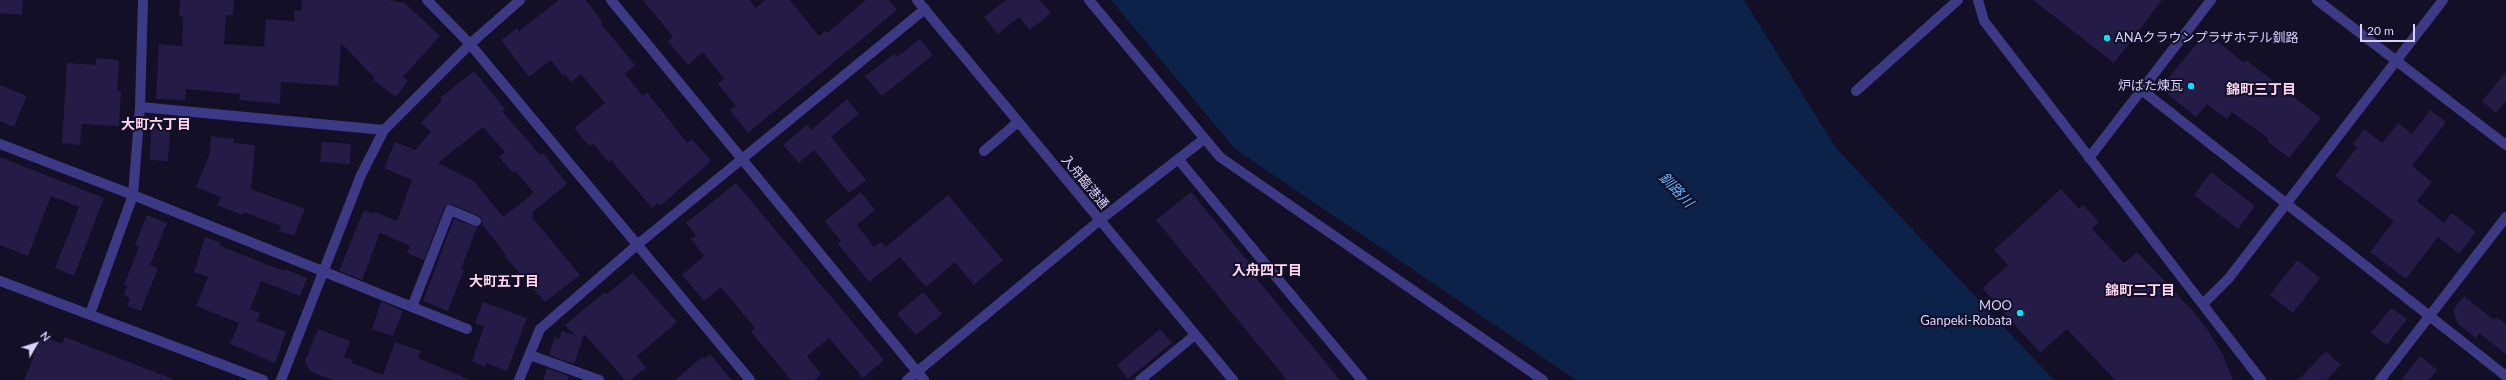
<!DOCTYPE html>
<meta charset="utf-8">
<style>
body{margin:0}
#map{position:relative;width:2506px;height:380px;overflow:hidden;background:#130f26;font-family:Lato,sans-serif}
canvas{display:block}
.north{position:absolute;left:16px;top:324px;width:40px;height:40px;-webkit-text-stroke:3px #130f26;paint-order:stroke;rotate:51deg;font-size:11px;font-weight:700;line-height:16px;text-align:center;color:#d9d4ff}
.north::after{content:'';display:block;margin:auto;width:14px;height:18px;background:#d9d4ff;clip-path:polygon(50% 0,100% 100%,50% 72%,0 100%)}
.scale{position:absolute;left:2360px;top:24px;width:55px;height:18px;box-sizing:border-box;border:2px solid #d9d4ff;border-top:0;padding-left:5px;font-size:12px;line-height:14px;white-space:nowrap;color:#d9d4ff;-webkit-text-stroke:3px #130f26;paint-order:stroke}
</style>
<div id="map">
<canvas width="2506" height="380"></canvas>
<div class="north">N</div>
<div class="scale">20 m</div>
</div>
<script>
const ctx = document.querySelector('canvas').getContext('2d');
ctx.lineJoin = 'round';
function paint(path, color) {
  ctx.fillStyle = color;
  ctx.fill(path, 'evenodd');
}
function strokePath(path, color, width, dash) {
  ctx.strokeStyle = color;
  ctx.lineWidth = width;
  ctx.lineCap = dash ? 'butt' : 'round';
  ctx.setLineDash(dash || []);
  ctx.stroke(path);
}
function drawText(font, color, halo, rows, align = 'center') {
  ctx.font = font + ' Lato,"Noto Sans JP",sans-serif';
  ctx.lineWidth = 4;
  ctx.setLineDash([]);
  ctx.textBaseline = 'middle';
  ctx.strokeStyle = halo;
  ctx.fillStyle = color;
  for (const [text, x, y, turn = 0] of rows) {
    ctx.save();
    ctx.translate(x, y);
    ctx.rotate((+turn || 0) * Math.PI / 180);
    ctx.textAlign = isNaN(turn) ? turn : align;
    if (halo) ctx.strokeText(text, 0, 0);
    ctx.fillText(text, 0, 0);
    ctx.restore();
  }
}
const water = new Path2D(`
 M1111,0H1744L1836,148L2054,380H1576L1235,149Z`);
const building = new Path2D(`
 M0,0H23L22,15L0,13Z
 M180,0H234L233,15H226L224,44L264,47L266,19L294,21V10L301,11L302,0H388L405,3L440,36L403,77L408,81L396,97L373,80L375,78L341,43L338,86L281,82L280,104L239,100L240,94L186,89L185,100L156,99L159,44L182,46L183,17L179,16Z
 M559,0H586L603,23L601,24L635,65L625,74L643,96L647,92L687,143L692,139L711,161L660,206L658,203L652,208L611,160L608,162L593,143L589,146L574,128L605,103L581,74L571,82L565,74L563,76L551,60L529,77L501,40L517,28L519,31Z
 M643,0H749L756,8L765,0H790L819,36L825,31L827,33L866,0H889L897,10L748,133L730,110L736,106L718,84L724,79L703,52L688,65L668,41L673,37Z
 M1006,0H1040L1051,13L1030,30L1019,17L998,34L984,17Z
 M2033,0H2162L2114,63Z
 M2206,32L2244,63L2246,60L2321,118L2289,158L2267,141L2269,139L2232,112L2227,119L2207,104L2196,117L2160,88Z
 M920,39L933,55L882,96L865,76L894,54L897,57Z
 M96,58L119,60L117,91L121,92L119,126L82,124L80,145L62,143L67,63L96,65Z
 M474,71L505,109L502,111L540,155L543,153L567,184L532,213L534,216L532,217L580,275L545,302L504,256L506,255L482,224L481,217L452,204L444,208L424,260L407,253L410,246L380,233L362,280L339,271L364,210L373,214V211L397,221L412,180L384,168L395,142L415,150L431,132L421,123L442,100L440,98ZM483,127L505,152L499,157L513,173L515,171L533,192L530,196L503,217L474,181L438,163Z
 M2506,72V101L2496,113L2482,101Z
 M0,85L27,96L14,127L0,121Z
 M847,99L859,114L831,137L866,180L849,193L814,150L799,163L783,145L807,125L811,130Z
 M2430,110L2446,122L2412,166L2432,182L2417,201L2444,223L2452,213L2476,232L2459,254L2438,237L2406,279L2370,252L2394,221L2335,176L2357,147L2353,144L2364,129L2382,143L2398,123L2412,134Z
 M151,129L170,130L168,161L150,160Z
 M211,136L234,139V143L255,145L251,189L305,209L294,236L279,231L281,226L244,212L242,215L217,205L221,197L196,187L210,153Z
 M322,142L351,144L350,164L320,162Z
 M0,157L104,198L74,276L55,268L79,207L51,196L28,256L0,245Z
 M2211,172L2255,206L2238,229L2194,195Z
 M736,183L884,360L863,378L829,338L807,356L821,374L814,380H791L751,332L755,328L721,287L704,301L682,275L704,256L691,239L696,235L686,223Z
 M2061,189L2079,209L2083,205L2099,222L2092,229L2124,263L2137,252L2192,310L2207,329L2223,355L2233,380H2115L2067,329L2040,353L1982,288L2008,265L1994,250Z
 M861,192L875,210L857,225L874,247L881,242L886,247L948,195L1003,260L974,285L955,262L926,287L900,257L869,282L838,244L841,241L825,221Z
 M1191,192L1260,276L1257,279L1340,380H1287L1156,220Z
 M147,215L167,223L150,265L158,268L141,311L127,306L130,298L124,295L127,286L124,285L139,247L135,245Z
 M454,219L477,227L461,269L464,270L448,311L423,301Z
 M205,237L221,243L220,246L284,271L285,269L307,278L300,296L261,281L250,309L260,313L257,321L286,332L275,363L230,344L239,323L196,306L208,277L194,272Z
 M2297,260L2320,278L2293,313L2270,295Z
 M633,273L677,322L637,356L646,368L630,380H625L584,334L574,364L549,355L555,337L559,339L562,331L576,336L565,325L605,292L607,294Z
 M923,292L942,314L916,335L897,314Z
 M2464,296L2494,320L2496,317L2506,324V354L2479,333L2476,338L2458,324L2453,310Z
 M381,301L403,311L393,336L372,329Z
 M483,302L527,318L507,371L487,363L485,367L472,361L484,327L475,323Z
 M2391,308L2407,319L2387,345L2371,333Z
 M318,329L350,341L344,357L353,360L352,363L383,375L395,342L421,351L418,358L470,380H332L310,371L305,361Z
 M1160,329L1172,343L1128,379L1117,365Z
 M42,336L62,344L65,337L175,380H24Z
 M2326,351L2341,365L2326,380H2298Z
 M710,354L732,380H675L702,357L704,359Z
 M2420,356L2437,370L2429,380H2401Z
 M547,368L569,376L568,380H543Z`);
const minor = new Path2D(`
 M427,0L470,44L750,380
 M611,0L924,380
 M917,0L1233,380
 M1089,0L1220,157L1543,380
 M1978,0L1984,21L2261,380
 M2317,0L2506,145
 M1856,91L1958,0
 M2143,91L2506,376
 M140,107L384,130
 M0,144L133,195L412,307L450,210L476,221
 M984,151L1018,122
 M2089,158L2211,0
 M1178,159L1362,380
 M0,281L263,380
 M2203,304L2229,278L2443,0
 M412,307L467,329
 M90,314L133,195L140,107L143,0
 M530,355L599,380
 M281,380L361,175L384,130L470,44L520,0
 M519,380L540,329L637,245L925,9
 M907,380L1100,220L1204,139
 M1140,380L1195,335
 M2380,380L2506,217`);
const markers = [
 [2107,38,4,"#00e5ff"],
 [2191,86,4,"#00e5ff"],
 [2020,313,4,"#00e5ff"]
];
const poiNames = [
 ["ANAクラウンプラザホテル釧路",2115,38,"left"],
 ["炉ばた煉瓦",2183,86],
 ["MOO",2012,306],
 ["Ganpeki-Robata",2012,321]
];
const streetNames = [
 ["入舟臨港通",1085,182,50]
];
const neighbourhoodNames = [
 ["錦町三丁目",2261,89],
 ["大町六丁目",156,124],
 ["入舟四丁目",1267,270],
 ["大町五丁目",504,281],
 ["錦町二丁目",2140,290]
];
const waterNames = [
 ["釧路川",1676,190,46]
];
paint(water, '#0c2248');
paint(building, '#241b47');
strokePath(minor, '#3d3a85', 10);
for (const [x, y, r, color] of markers) {
  const dot = new Path2D();
  dot.arc(x, y, r, 0, 2 * Math.PI);
  ctx.fillStyle = color;
  ctx.fill(dot);
  strokePath(dot, '#130f26', 1.5);
}
drawText('13px', '#d9d4ff', '#130f26', poiNames, 'right');
drawText('13px', '#d9d4ff', '#130f26', streetNames);
drawText('bold 14px', '#ffd6f0', '#130f26', neighbourhoodNames);
drawText('italic 14px', '#62b6ff', '#130f26', waterNames);
</script>
